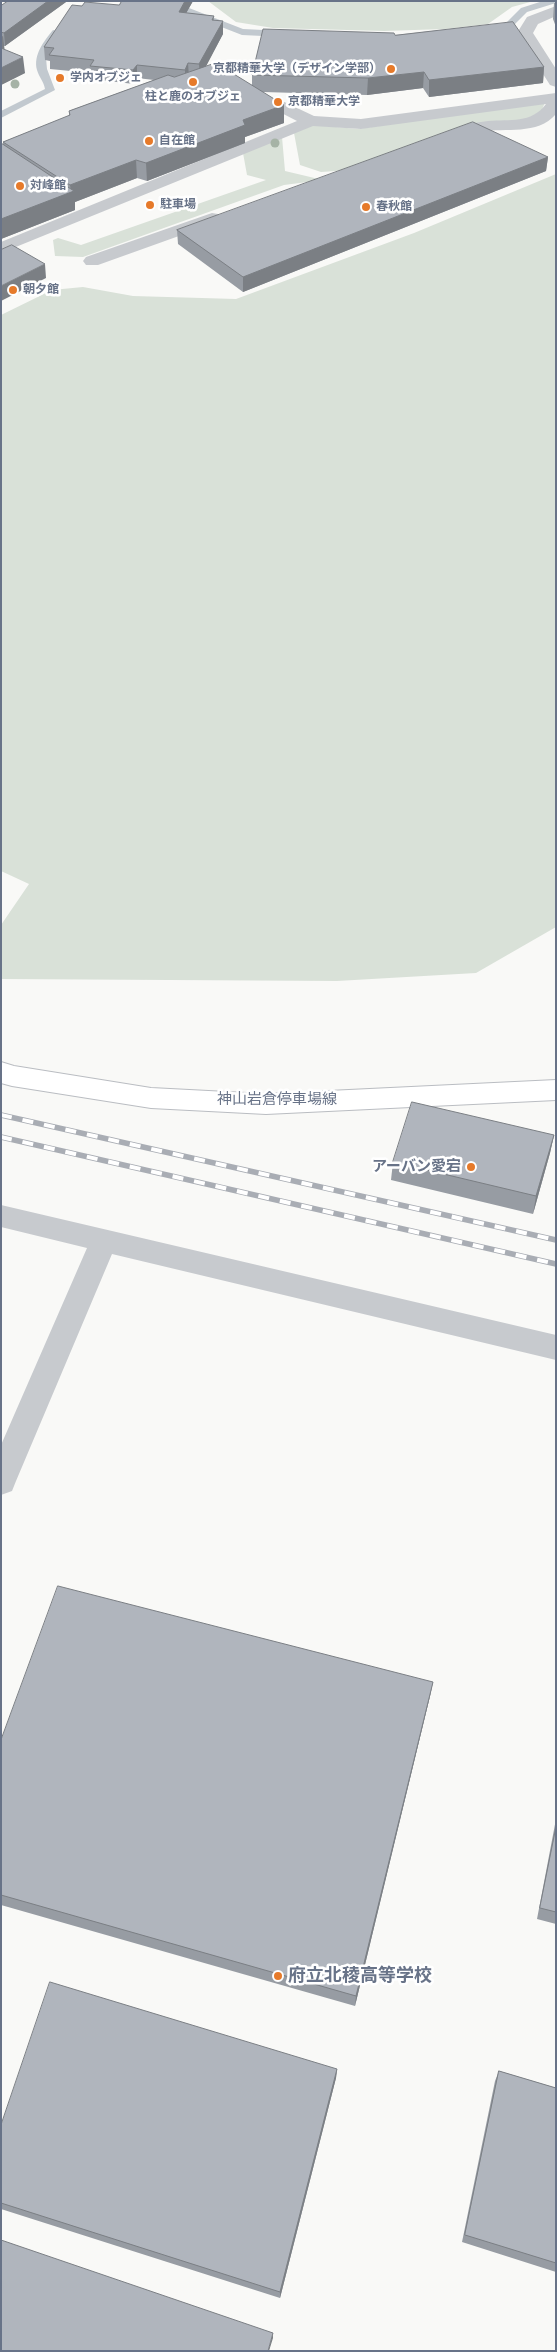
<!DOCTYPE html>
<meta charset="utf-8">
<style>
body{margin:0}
#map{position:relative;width:557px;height:2352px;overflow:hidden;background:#f9f9f7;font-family:"Noto Sans",sans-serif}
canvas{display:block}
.frame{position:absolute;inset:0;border:2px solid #687388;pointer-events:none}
</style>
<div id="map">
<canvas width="557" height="2352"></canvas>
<div class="frame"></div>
</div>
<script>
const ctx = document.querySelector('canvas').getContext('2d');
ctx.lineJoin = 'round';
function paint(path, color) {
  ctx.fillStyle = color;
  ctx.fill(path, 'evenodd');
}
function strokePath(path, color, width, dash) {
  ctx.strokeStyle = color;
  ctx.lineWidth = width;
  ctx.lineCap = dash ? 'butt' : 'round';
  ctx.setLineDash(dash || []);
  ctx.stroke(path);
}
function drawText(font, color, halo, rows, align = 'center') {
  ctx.font = font + ' "Noto Sans","Noto Sans JP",sans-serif';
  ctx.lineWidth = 5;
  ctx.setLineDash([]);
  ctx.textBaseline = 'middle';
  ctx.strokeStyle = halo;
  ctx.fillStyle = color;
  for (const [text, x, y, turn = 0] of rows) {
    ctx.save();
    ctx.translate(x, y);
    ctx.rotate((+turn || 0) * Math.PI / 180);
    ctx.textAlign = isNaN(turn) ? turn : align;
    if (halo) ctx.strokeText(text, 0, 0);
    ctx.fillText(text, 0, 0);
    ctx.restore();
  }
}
const green = new Path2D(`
 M208,1H534L512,7L488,24L445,29L384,31L273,28L236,22Z
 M545,102L542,110L525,121L351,170L321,172L300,165L294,133L314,125L358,129Z
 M282,137L285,171L323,180L284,185L83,257L55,256L53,240L58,238L81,245L266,180L247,175L243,153Z
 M556,174V927L476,973L337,981L1,979V925L29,884L1,871V315L52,290L83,287L133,296L236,299L414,233Z`);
const stream = new Path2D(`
 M120,1H171L243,29L284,31L289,34L284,37L242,35L170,7L124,4Z
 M543,1H556V3L527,12L511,28L492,31L487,28L505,24L521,8Z
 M53,30L61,32L50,47L46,58L47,69L55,90L1,118V111L45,89C44,82 39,77 37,70C33,55 44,41 53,30Z`);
const minor = new Path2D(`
 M556,6V16L538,24L533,33L556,69V87L550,85L517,33L527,17Z
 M556,93V114C537,136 506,127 481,132C468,134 457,145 443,142L441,138C444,133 449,132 454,130C465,125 476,122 488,121C510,119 531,124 546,104L361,129L313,126L1,253V242L297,121L266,105L264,102L266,99H278L314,116L361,119Z
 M212,213L218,214L221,218L218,222L98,265H86L83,261L86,257Z
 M1,1205L556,1335V1360L112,1254L16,1481L12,1491L1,1495V1445L87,1248L1,1227Z`);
const major = new Path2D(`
 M1,1062L14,1066L151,1088L266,1094L556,1080V1100L266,1114L151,1108L12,1086L1,1083Z`);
const rail = new Path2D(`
 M1,1115L556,1240
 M1,1137L556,1264`);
const trees = [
 [81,76],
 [15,84],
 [275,143]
];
const wall = new Path2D(`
 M8,1L66,2L5,46H4V49L25,73L1,85V6Z
 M122,1H193L186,13L214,16V20L223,34L205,67L252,85V75L395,35L544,67L543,83L429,97L423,88L367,95L263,92L284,123L245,137V143L147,181L137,178L75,202V210L1,239V143L3,145V142L69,116V111L154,80L137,78L134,84L91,79V73L50,69V61L45,60L44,47L82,6L119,5Z
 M554,3H556V27L553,19Z
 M548,157L546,171L243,292L178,244L177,230Z
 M554,1135L550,1153L533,1214L391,1180L393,1162Z
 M433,1682L430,1696L355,2006L1,1905V1740Z
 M556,1819V1924L537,1919Z
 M337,2069L336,2078L280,2298L1,2209V2125Z
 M499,2071L556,2088V2272L462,2242L495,2081Z`);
const shadedWall = new Path2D(`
 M48,1L66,2L5,46L4,33Z
 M185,1H193L179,26V12Z
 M223,21V34L200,78L199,64Z
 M3,36L5,53L1,54V37Z
 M23,57L25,73L1,85V68Z
 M188,63L189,77L185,83V70Z
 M137,65V78L134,84L133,70Z
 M544,67L543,83L429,97V80Z
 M424,72L423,88L367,95L368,78Z
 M284,105V123L245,137V143L147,181L146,163L243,120Z
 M548,157L546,171L243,292V277Z
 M136,160L137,178L75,202V210L1,239V219L71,192L70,185Z
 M45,264L46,278L1,301V286Z
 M554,1135L550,1153L533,1214L536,1196Z
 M433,1682L430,1696L355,2006L356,1996Z
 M337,2069L336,2078L280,2298V2292Z
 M273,2333V2338L269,2351H268Z`);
const building = new Path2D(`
 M8,1H48L4,33L1,32V6Z
 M122,1H185L179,12L214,16L212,20L223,21L199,64L188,63L185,70L137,65L133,70L90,66L94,60L49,55L54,48L44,47L72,5L82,6L85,2L119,5Z
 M513,22L544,67L429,80L424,72L368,78L252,75L263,29L394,33L395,35Z
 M1,48L23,57L1,68Z
 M216,63L284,105L243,120L245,125L146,163L136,160L70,185L3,142L70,115L69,111L168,75L174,77Z
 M473,122L548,157L243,277L177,230Z
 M1,143L74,191L1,219Z
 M12,245L45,264L1,286V250Z
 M412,1102L554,1135L536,1196L393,1162Z
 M58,1586L433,1682L356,1996L1,1895V1740Z
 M556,1827V1912L540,1908Z
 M50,1982L337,2069L280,2292L1,2203V2125Z
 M499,2071L556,2088V2263L465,2235Z
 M1,2240L273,2333L268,2351H1Z`);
const markers = [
 [391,69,5,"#e67a2a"],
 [60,78,5,"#e67a2a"],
 [193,82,5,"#e67a2a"],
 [278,102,5,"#e67a2a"],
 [149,141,5,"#e67a2a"],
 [20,186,5,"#e67a2a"],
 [150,205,5,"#e67a2a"],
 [366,207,5,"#e67a2a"],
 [13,290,5,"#e67a2a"],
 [471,1167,5,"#e67a2a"],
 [278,1976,5,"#e67a2a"]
];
const farPoinames = [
 ["京都精華大学（デザイン学部）",381,69,"right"],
 ["学内オブジェ",70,78],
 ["柱と鹿のオブジェ",193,97,"center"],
 ["京都精華大学",288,102],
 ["自在館",159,141],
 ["対峰館",30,186],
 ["駐車場",160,205],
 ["春秋館",376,207],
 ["朝夕館",23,290]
];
const streetNames = [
 ["神山岩倉停車場線",277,1100]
];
const poiNames = [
 ["アーバン愛宕",461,1167]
];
const nearPoinames = [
 ["府立北稜高等学校",288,1976]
];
paint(green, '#d9e1d8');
paint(stream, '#c2c9cf');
strokePath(major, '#babdc2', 2);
paint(minor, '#c7cace');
paint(major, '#fff');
strokePath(rail, '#a9adb4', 5.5);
strokePath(rail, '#fff', 4, [11]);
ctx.fillStyle = '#a6b3a6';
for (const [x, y] of trees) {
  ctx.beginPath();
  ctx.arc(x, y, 4.5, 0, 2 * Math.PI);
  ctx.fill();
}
paint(wall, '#979ca3');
paint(shadedWall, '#7b7f84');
paint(building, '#b0b5bd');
strokePath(building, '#7b7f84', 1);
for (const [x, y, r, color] of markers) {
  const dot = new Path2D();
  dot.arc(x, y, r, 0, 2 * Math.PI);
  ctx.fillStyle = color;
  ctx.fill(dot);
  strokePath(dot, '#fff', 2);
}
drawText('bold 12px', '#687388', '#fff', farPoinames, 'left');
drawText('15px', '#687388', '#fff', streetNames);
drawText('bold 15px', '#687388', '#fff', poiNames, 'right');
drawText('bold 18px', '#687388', '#fff', nearPoinames, 'left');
</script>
